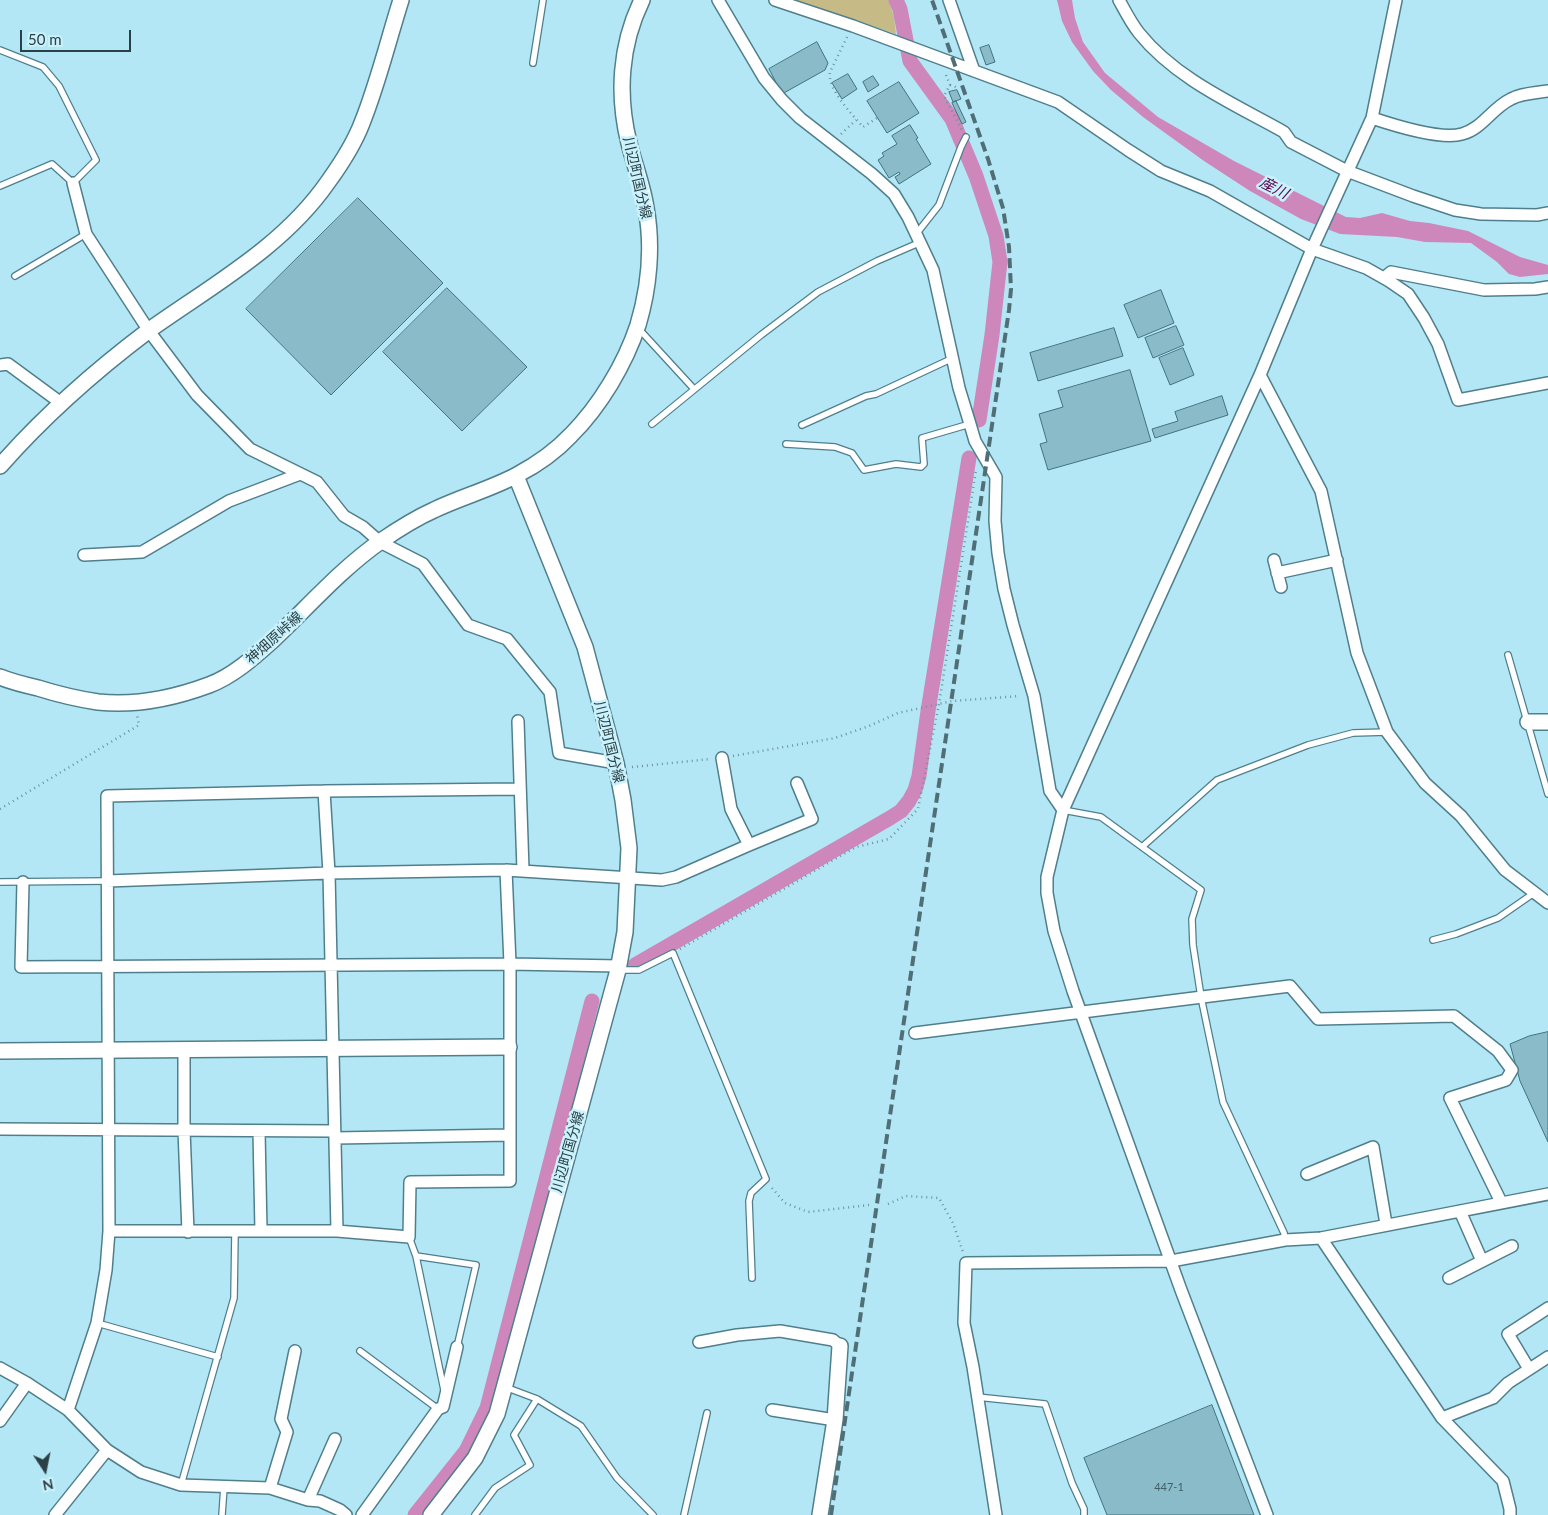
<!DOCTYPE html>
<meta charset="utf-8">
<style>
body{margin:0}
#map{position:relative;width:1548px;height:1515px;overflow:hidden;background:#b4e7f5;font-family:Lato,sans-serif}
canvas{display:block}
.north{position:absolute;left:20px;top:1445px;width:50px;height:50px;-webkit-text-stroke:4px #c9f2fd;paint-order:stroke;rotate:169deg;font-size:14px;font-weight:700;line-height:20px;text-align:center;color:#2b4045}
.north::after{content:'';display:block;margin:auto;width:18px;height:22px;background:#2b4045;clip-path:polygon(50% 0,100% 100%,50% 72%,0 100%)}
.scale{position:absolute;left:20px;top:30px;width:111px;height:22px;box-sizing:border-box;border:2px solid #2b4045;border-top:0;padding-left:6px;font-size:15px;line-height:18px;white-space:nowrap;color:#2b4045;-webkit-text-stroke:4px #c9f2fd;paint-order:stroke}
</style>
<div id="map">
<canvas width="1548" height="1515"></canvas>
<div class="north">N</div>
<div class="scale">50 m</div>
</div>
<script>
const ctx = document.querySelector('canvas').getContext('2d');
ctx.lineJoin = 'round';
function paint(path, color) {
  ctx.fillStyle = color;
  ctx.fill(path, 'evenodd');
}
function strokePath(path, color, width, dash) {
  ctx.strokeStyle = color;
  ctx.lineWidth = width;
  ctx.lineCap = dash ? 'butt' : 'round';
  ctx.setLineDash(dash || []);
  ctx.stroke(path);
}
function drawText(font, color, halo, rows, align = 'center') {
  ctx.font = font + ' Lato,"Noto Sans JP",sans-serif';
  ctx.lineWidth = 5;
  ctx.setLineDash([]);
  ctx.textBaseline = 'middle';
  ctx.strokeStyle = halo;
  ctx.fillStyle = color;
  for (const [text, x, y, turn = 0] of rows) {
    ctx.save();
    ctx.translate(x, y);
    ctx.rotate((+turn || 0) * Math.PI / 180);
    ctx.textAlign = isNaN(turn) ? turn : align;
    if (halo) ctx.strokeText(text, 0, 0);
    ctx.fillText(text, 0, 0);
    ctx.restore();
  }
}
const green = new Path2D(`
 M795,0H889L894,17L896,34Z`);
const water = new Path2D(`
 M1057,0H1072L1075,18L1083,42L1105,73L1158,117L1234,161L1346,217L1360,218L1382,213L1410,221L1429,223L1468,231L1520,257L1548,265V274L1520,277L1509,274L1497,262L1471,243L1425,242L1397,237L1340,234L1301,219L1250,191L1204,161L1143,117L1111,90L1093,71L1072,42L1062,21Z`);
const canal = new Path2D(`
 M896,0L900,9L910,61L952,119L976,176L996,236L1000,262L997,289L992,335L979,420
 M635,965L890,818L901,811L909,801L915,790L919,776L928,711L969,458
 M415,1515L466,1451L487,1408L592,1001`);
const building = new Path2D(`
 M817,42L828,63L825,70L782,94L769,69Z
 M989,45L995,62L986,65L980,48Z
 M848,74L857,89L842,99L832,83Z
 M873,76L879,85L868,92L863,82Z
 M899,82L919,113L887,133L867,101Z
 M957,90L961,99L953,102L949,92Z
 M956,101L966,122L962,124L952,103Z
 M910,125L918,138L916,139L931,164L899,184L895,177L900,174L899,172L889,178L878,160L884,156L882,153L897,144L892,136Z
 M358,198L443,283L331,395L246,309Z
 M447,288L527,367L462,431L383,352Z
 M1161,290L1174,323L1138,338L1124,305Z
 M1176,326L1184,345L1153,358L1145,338Z
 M1114,328L1123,356L1038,381L1030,353Z
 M1183,348L1194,375L1170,385L1159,358Z
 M1130,370L1151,441L1048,470L1040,444L1047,442L1039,414L1063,407L1058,391Z
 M1222,396L1228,415L1155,438L1152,429L1178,421L1175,412Z
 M1548,1032V1142L1520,1081L1510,1044L1529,1036Z
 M1212,1405L1254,1515H1107L1084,1458Z`);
const path = new Path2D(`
 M847,37L830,72C827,89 852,114 863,127L877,118
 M946,75L950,85L944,96L962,130
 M950,85L956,87
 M841,134L856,120
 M733,756L835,738L869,726L898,713L952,701L1020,696
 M632,767L711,759
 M0,809L139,725L137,715
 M680,949L856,847L889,839L918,809L939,704L976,470
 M772,1188L785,1203L808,1212L869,1205
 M888,1204L906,1196L939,1198L953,1223L963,1252`);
const service = new Path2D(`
 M0,50L43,67L59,86L96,160L73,183L52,164L0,186
 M533,63L543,0
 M917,233L939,205L961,147L966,137
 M15,276L86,234
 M638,328L694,389
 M652,424L761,335L818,292L877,261L921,242
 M802,425L866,396L876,394L953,358
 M786,444L835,447L852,453L864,470L896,464L921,467L924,464L922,438L970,424
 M1508,655L1548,794
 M1063,810L1101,817L1201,890L1192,919L1193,945L1201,997L1223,1102L1284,1233L1285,1240
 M1142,847L1217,780L1308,745L1353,733L1387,732
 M0,882L107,881
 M1433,940L1456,934L1498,918L1534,893
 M618,970H639L673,953L766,1179L751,1193L749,1201L752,1278
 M409,1237L416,1256L476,1265L457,1347
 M416,1256L444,1390
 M97,1323L218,1357
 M360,1351L438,1409
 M505,1387L537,1399L581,1426L617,1478L653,1515
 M977,1397L1045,1404L1072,1483L1084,1509V1515
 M181,1485L234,1298L235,1232
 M222,1515L224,1487
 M475,1515L495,1488L530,1465L514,1435L537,1399
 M684,1515L707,1413`);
const minor = new Path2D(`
 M718,0L764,78L782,100L800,118L872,174L894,194L908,217L933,270L959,388L970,424L975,441L996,477L995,521L998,553L1004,589L1013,625L1034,696L1050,791L1063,810
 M775,0L853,26L1058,102L1128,150L1161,171L1210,191L1312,249L1366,268L1389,281L1408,294L1424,318L1438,344L1458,400L1548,383
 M949,0L974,71
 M1119,0C1125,11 1131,23 1139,33C1176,79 1234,104 1284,132L1291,142L1347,171L1413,196L1455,210L1481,214L1537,215L1548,213
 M1372,118C1393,125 1441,140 1462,134C1482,129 1492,108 1511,99C1522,93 1536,93 1548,91
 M73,183L86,234L149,331L197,395L250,449L317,482L344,516L363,527L380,542L423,564L468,625L507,639L550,692L559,753L616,763
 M1384,278L1391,272L1484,290L1535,289L1548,287
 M0,365L8,364L61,403
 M1260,375L1321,491L1357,653L1387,732L1425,783L1461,816L1505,870L1548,903
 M84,555L142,552L229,501L300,474
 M1274,560L1281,587
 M1277,573L1337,560
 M518,721L523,870
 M722,758L731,809L749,845
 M324,791L329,873L337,1231
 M107,881L329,873L506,870L662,880L676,877L749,845L812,819L797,783
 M23,882L21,967L510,964L619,966
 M915,1033L1290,986L1318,1019L1454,1016L1498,1051L1512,1070L1506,1080L1450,1098L1501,1202
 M184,1049V1130L188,1232
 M0,1129L334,1131
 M259,1131L261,1231
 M335,1138L509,1135
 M1307,1174L1373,1147L1386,1224
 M1460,1211L1482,1261
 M109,1231H337L409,1237L410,1182L510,1181V964L506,870
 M1321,1238L1442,1418L1503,1481L1510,1509V1515
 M1449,1278L1512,1246
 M699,1342L737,1335L780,1331L833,1340L840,1346
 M0,1368L27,1383L68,1410L107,1450L141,1472L181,1485L270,1488L308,1500L320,1501L340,1510L346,1515
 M1529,1369L1508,1334L1548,1308
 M68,1410L97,1323L106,1270L109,1231L107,796L324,791L520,789
 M772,1410L835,1420
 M1442,1418L1493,1398L1508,1383L1548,1357
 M0,1421L27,1383
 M270,1488L287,1432L281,1419L295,1351
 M308,1500L335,1439
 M55,1515L107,1450
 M362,1515L438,1409L443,1407L457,1347
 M996,1515L973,1367L964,1323L966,1263L1171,1261L1285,1240L1321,1238L1548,1194
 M1267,1515L1181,1290L1073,991L1054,931L1047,893V877L1063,810L1260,375L1312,249L1372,118L1396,0`);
const tertiary = new Path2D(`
 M0,466C44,416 95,371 148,331C211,286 283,247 328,182C341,164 354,144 362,123C378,83 388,41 401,0
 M0,677C12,682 25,685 38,688C57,694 78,699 98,702C135,706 174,698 209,685C233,676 254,657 273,640C308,607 341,569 381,541C397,530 416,518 434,510C461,497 491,489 517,475C536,465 556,451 571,435C600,406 625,364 638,325C649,288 653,246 646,208C643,186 634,164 629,143C617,95 620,45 642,0
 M1528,722H1548
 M0,1051L509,1047
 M431,1515L475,1458L497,1414L618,970L625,932L629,848L623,800L616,763L585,647L516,476
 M820,1515L835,1420L840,1346`);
const rail = new Path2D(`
 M831,1515L1009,310L1011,289L1009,247L1003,208L988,159L932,0`);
const numberNames = [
 ["447-1",1169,1487]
];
const streetNames = [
 ["川辺町国分線",637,178,77],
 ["神畑原峠線",274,638,-42],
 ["川辺町国分線",609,742,76],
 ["川辺町国分線",568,1152,-74]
];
const waterNames = [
 ["産川",1274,188,27]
];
paint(green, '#c6ba87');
paint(water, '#ce87bb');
strokePath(canal, '#ce87bb', 15);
paint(building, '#8abbc9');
strokePath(building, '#42727f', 1);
strokePath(service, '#4f7f8c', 8);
strokePath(minor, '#4f7f8c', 14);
strokePath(tertiary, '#4f7f8c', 18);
strokePath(path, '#6e929b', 2.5, [1, 4]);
strokePath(service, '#fff', 5.5);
strokePath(minor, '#fff', 11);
strokePath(tertiary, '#fff', 15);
strokePath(rail, '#506e75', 4, [10, 5]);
drawText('11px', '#435f66', null, numberNames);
drawText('14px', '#2b4045', '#c9f2fd', streetNames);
drawText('italic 15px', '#5d054e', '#c9f2fd', waterNames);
</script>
